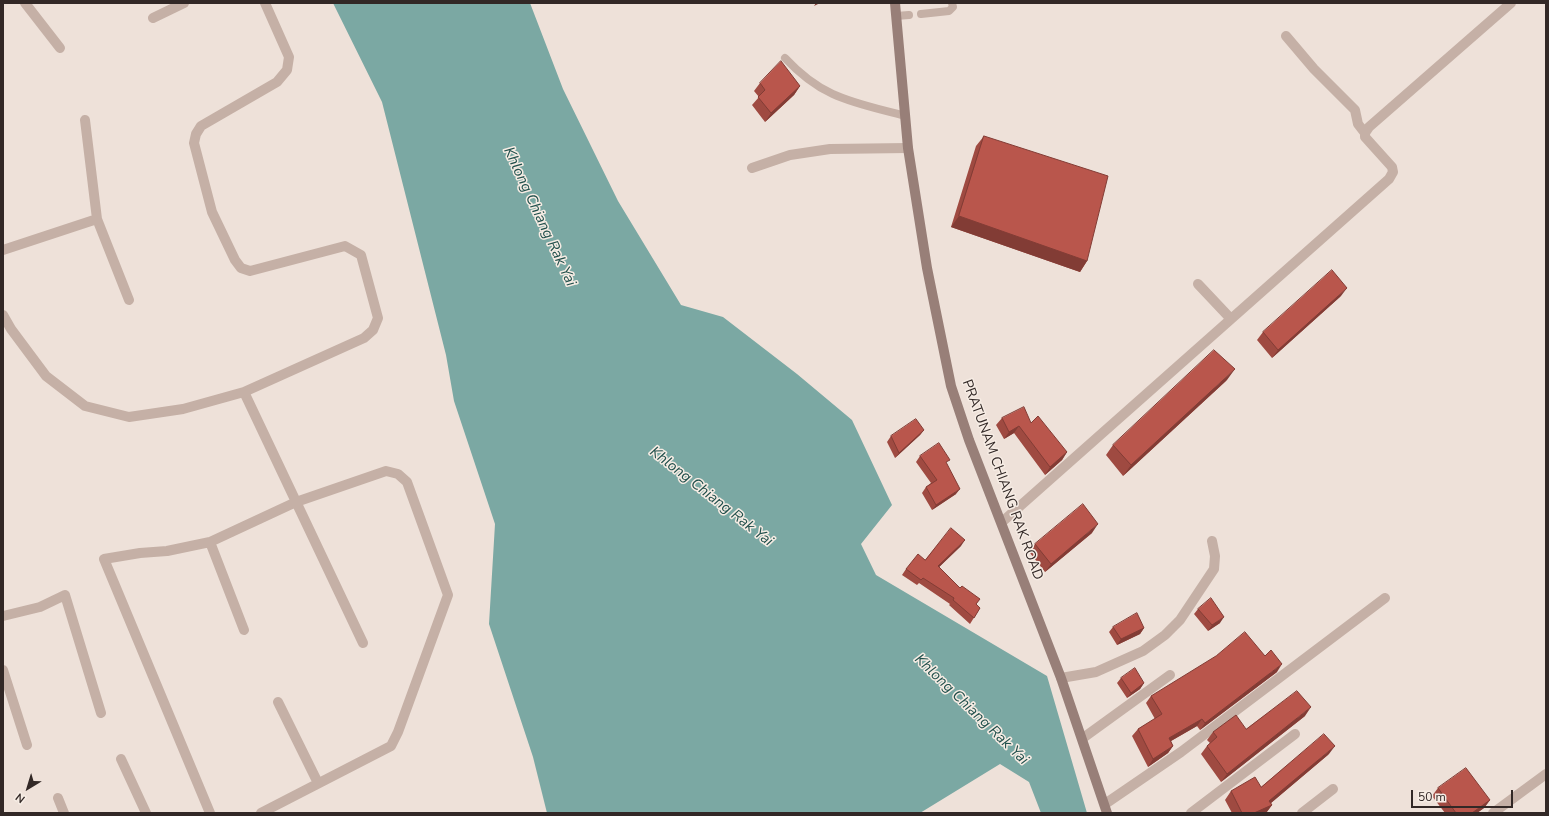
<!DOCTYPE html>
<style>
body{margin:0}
#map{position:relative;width:1549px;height:816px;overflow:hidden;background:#eee1d9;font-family:"Nunito Sans",sans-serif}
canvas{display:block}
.frame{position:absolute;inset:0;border:4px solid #322826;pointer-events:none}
.north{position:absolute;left:8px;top:768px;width:40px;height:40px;-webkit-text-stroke:3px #f6ece4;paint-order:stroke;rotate:218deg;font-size:11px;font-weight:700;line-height:16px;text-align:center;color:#322826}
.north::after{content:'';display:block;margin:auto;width:14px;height:18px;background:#322826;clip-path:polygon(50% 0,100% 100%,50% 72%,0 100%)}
.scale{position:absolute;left:1411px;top:790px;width:102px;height:18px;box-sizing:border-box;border:2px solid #322826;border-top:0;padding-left:5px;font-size:12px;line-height:14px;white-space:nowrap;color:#322826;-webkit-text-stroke:3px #f6ece4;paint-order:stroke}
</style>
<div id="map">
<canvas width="1549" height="816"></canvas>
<div class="frame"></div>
<div class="north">N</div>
<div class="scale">50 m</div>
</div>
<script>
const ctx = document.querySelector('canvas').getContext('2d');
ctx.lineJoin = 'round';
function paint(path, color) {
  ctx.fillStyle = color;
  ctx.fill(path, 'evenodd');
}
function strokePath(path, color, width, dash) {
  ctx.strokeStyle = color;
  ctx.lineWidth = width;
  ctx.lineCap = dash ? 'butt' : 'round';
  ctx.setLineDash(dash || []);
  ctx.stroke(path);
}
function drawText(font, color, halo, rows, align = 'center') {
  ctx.font = font + ' "Nunito Sans",sans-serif';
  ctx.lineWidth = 3;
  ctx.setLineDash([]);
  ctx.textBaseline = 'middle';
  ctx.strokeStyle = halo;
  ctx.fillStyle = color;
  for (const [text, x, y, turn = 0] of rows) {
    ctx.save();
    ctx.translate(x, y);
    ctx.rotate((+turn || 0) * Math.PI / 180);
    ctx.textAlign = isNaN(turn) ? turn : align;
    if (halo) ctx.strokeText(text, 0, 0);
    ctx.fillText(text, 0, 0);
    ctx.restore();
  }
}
const water = new Path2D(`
 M333,3H530L563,89L618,201L681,305L723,317L797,374L852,420L892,505L861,544L876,575L1047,676L1087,813H1041L1029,782L1000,764L920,813H547L533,757L489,624L495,524L454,401L446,355L382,102Z`);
const lane = new Path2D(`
 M921,14L949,11L953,7L952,3
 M896,16L909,15
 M785,58C823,99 853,102 905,116`);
const street = new Path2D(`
 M25,3L60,48
 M153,18L184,3
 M1286,36L1314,69L1355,110L1358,124L1365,133
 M85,120L97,219L129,300
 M752,168L790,155L830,149L908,148
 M3,250L97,219
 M1198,284L1231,319
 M3,315L11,329L46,376L85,406L129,417L183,409L244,392L364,338L373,330L378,318L361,255L345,246L250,271L241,268L235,260L212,212L194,143L196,134L201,126L277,82L287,70L289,57L265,3
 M244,392L363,643
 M1002,522L1389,179L1393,172L1392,167L1365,137V133L1369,127L1511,3
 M210,542L244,630
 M3,616L40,607L65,595L101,713
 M3,670L27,745
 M1061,678L1096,672L1143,651L1165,635L1180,620L1214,569L1215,556L1212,541
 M278,702L318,783
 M1083,738L1170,675
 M121,759L146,813
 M58,798L64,813
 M1105,804L1181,752L1385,598
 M210,813L104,559L140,553L167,551L210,542L296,502L386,471L398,474L407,482L448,595L398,732L391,746L261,813
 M1191,813L1295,734
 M1302,813L1333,789
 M1493,813L1546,774`);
const secondary = new Path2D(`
 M895,3L908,148L927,268L951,386L969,440L1061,678L1107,813`);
const wall = new Path2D(`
 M760,83L800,86L794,95L765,122L752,105L759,97L754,91Z
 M984,136L1087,261L1080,272L951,227L976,146Z
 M1341,296L1272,358L1257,340L1263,332Z
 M1227,380L1123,476L1106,455L1113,445Z
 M1002,418L1031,423L1067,452L1062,460L1045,475L1014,433L1004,439L996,425Z
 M924,430L920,435L895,458L887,442L891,436Z
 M920,456L947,464L956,494L932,510L922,493L926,487L931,483L916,462Z
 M1092,533L1045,572L1030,553L1035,544Z
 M961,546L939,567L960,588L980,599L976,604L980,608L970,624L949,605L950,604L919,583L917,585L902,575L906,569L925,560Z
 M1198,609L1220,623L1208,631L1194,614Z
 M1113,627L1144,628L1140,634L1117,645L1109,632Z
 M1277,672L1200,730L1197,726L1171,741L1173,746L1168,753L1148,767L1132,736L1138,729L1155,719L1146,703L1151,696Z
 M1121,678L1144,683L1140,689L1127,698L1117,683Z
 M1305,716L1221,782L1201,754L1207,746L1210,743L1207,740L1213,732L1246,729Z
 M1329,754L1271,803L1272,805L1266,813H1232L1225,800L1231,791L1261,787Z
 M1438,788L1490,800L1484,808L1477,813H1445L1432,796Z`);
const shadedWall = new Path2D(`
 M816,3H820L814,6Z
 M800,86L794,95L765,122L771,113Z
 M959,216L1087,261L1080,272L951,227Z
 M1347,288L1341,296L1272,358L1278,350Z
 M1235,369L1227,380L1123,476L1131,465Z
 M1019,426L1014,433L1004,439L1009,432Z
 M924,430L920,435L895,458L899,453Z
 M1067,452L1062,460L1045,475L1050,467Z
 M960,489L956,494L932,510L936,505Z
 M1098,524L1092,533L1045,572L1051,564Z
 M965,540L961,546L934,572L938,566Z
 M1224,617L1220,623L1208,631L1212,625Z
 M1144,628L1140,634L1117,645L1121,639Z
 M1282,664L1277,672L1200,730L1205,723Z
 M1144,683L1140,689L1127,698L1131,693Z
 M1311,707L1305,716L1221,782L1227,774Z
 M1202,719L1197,726L1164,745L1169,738Z
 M1173,746L1168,753L1148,767L1153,759Z
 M1335,746L1329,754L1265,808L1272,805L1266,813H1254Z
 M1490,800L1484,808L1477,813H1472Z`);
const building = new Path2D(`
 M781,61L800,86L771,113L758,97L765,90L760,83Z
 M984,136L1108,176L1087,261L959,216Z
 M1332,270L1347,288L1278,350L1263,332Z
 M1214,350L1235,369L1131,465L1113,445Z
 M1024,407L1031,423L1038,416L1067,452L1050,467L1019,426L1009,432L1002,418Z
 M916,419L924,430L899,453L891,436Z
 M939,443L950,460L946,462L960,489L936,505L926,487L937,480L920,456Z
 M1083,504L1098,524L1051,564L1035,544Z
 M951,528L965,540L938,566L960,588L962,586L980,599L976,604L980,608L974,618L953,600L954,598L923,578L921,580L906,569L918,554L925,560Z
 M1211,598L1224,617L1212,625L1198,609Z
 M1137,613L1144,628L1121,639L1113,627Z
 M1245,632L1265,656L1271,650L1282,664L1205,723L1202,719L1169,738L1173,746L1153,759L1138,729L1162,714L1151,696L1216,656Z
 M1135,668L1144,683L1131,693L1121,678Z
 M1297,691L1311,707L1227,774L1207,746L1217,737L1213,732L1236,715L1246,729Z
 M1324,734L1335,746L1269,801L1272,805L1254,813H1242L1231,791L1255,777L1261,787Z
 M1466,768L1490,800L1472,813H1456L1438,788Z`);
const streetNames = [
 ["PRATUNAM CHIANG RAK ROAD",1002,480,70]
];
const waterNames = [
 ["Khlong Chiang Rak Yai",539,217,65],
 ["Khlong Chiang Rak Yai",711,497,38],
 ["Khlong Chiang Rak Yai",971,710,44]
];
paint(water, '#7ba8a3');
strokePath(lane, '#c5b0a6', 8);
strokePath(street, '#c5b0a6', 10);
strokePath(secondary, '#987f78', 10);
paint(wall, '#9f4a41');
paint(shadedWall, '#823c35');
paint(building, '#b9564c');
strokePath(building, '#823c35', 1);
drawText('14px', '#322826', '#f6ece4', streetNames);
drawText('italic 15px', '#204f4b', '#f6ece4', waterNames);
</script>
